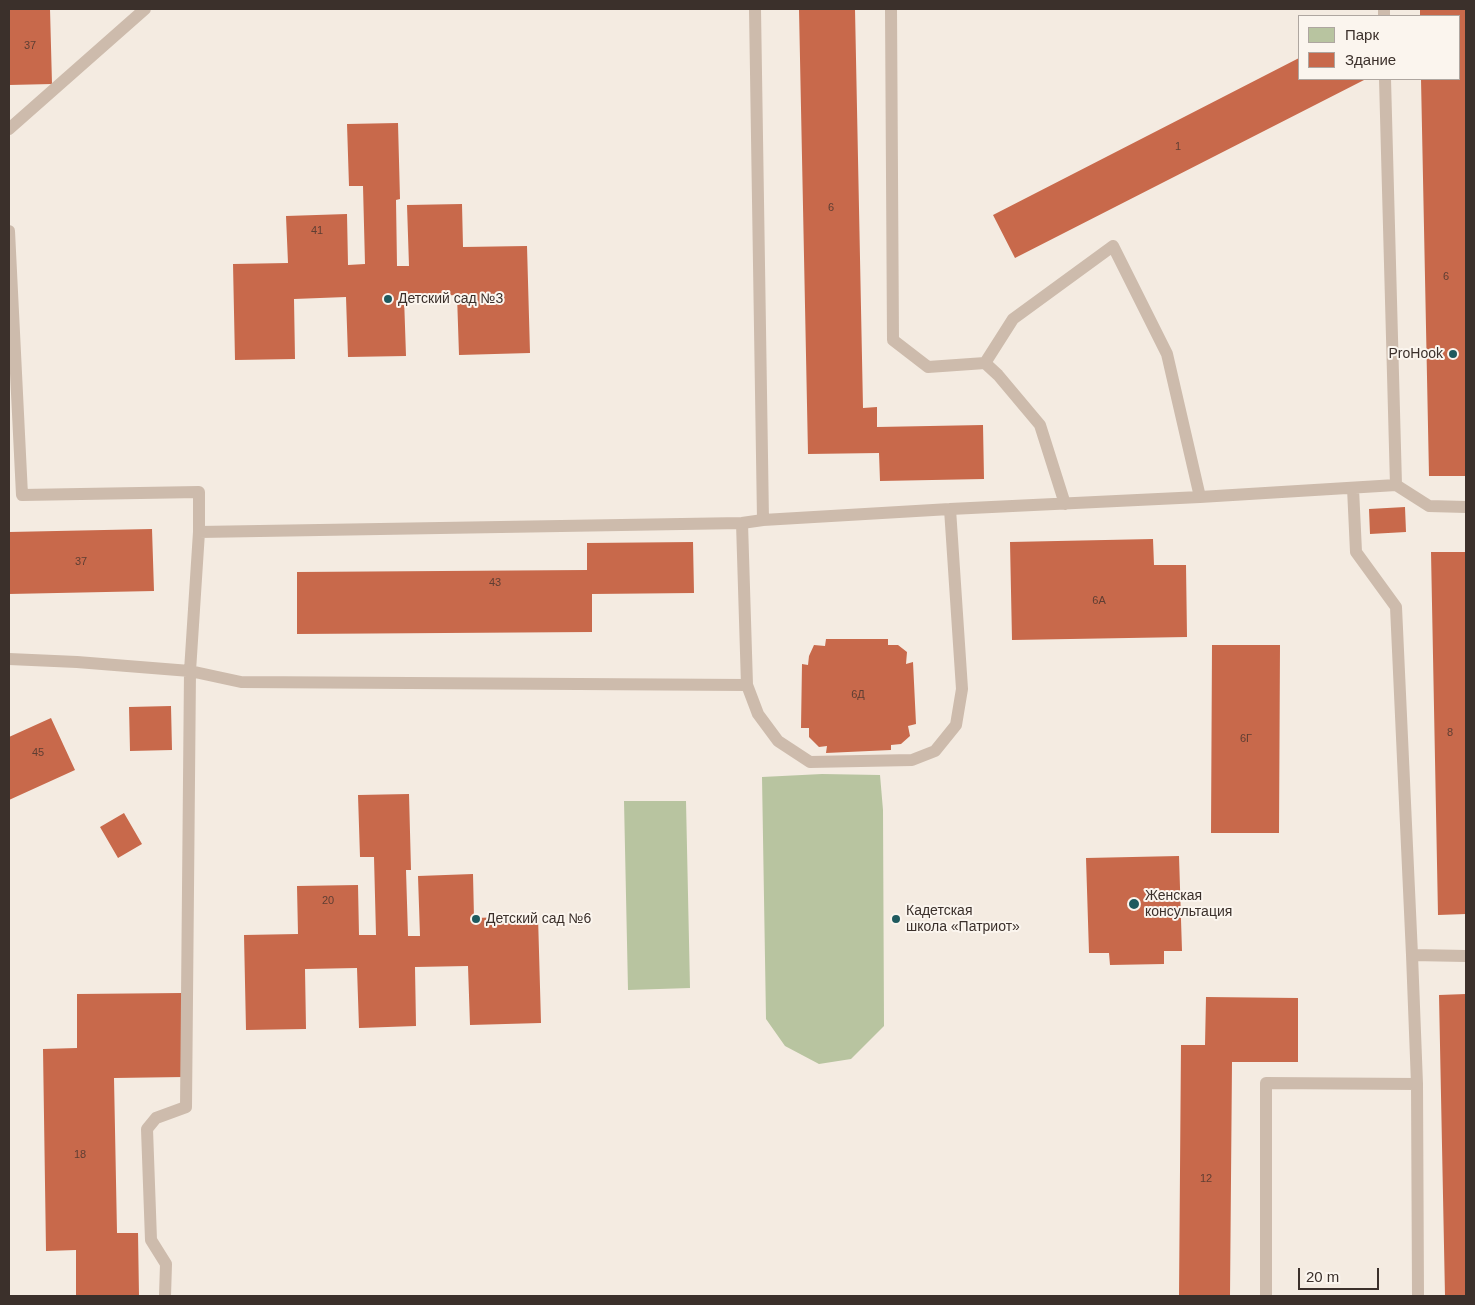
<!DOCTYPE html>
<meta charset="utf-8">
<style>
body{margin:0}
#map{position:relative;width:1475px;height:1305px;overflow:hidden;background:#f4ebe1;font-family:Helvetica,sans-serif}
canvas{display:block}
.frame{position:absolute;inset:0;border:10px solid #3b302b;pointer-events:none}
.legend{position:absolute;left:1298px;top:15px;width:162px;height:65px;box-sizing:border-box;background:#fbf5ee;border:1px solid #aea6a0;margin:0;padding:6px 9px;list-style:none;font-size:15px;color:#3b302b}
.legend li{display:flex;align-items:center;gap:10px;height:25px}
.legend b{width:25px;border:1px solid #aea6a0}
.scale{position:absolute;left:1298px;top:1268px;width:81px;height:22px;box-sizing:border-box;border:2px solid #3b302b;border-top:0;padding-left:6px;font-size:15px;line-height:18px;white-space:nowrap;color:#3b302b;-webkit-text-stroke:4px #fbf5ee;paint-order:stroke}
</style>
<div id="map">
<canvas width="1475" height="1305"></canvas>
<div class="frame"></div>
<ul class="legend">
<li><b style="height:14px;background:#b8c4a0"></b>Парк</li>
<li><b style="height:14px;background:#c8694b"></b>Здание</li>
</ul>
<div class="scale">20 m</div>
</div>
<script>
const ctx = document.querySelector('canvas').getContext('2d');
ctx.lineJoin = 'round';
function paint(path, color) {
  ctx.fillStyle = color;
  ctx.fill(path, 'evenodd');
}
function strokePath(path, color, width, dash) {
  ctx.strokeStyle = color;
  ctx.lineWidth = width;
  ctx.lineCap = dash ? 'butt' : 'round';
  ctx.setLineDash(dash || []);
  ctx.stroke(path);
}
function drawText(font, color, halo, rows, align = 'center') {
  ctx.font = font + ' Helvetica,sans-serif';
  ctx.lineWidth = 4;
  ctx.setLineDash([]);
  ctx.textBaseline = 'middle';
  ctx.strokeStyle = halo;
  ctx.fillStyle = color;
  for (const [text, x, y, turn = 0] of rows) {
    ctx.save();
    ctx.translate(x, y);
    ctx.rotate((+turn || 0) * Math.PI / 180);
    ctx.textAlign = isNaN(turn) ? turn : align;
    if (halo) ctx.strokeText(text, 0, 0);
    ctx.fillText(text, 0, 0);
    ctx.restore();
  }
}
const green = new Path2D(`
 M822,774L880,775L883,810L884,1026L851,1059L819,1064L785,1046L766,1019L762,777Z
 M624,801H686L690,988L628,990Z`);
const building = new Path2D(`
 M9,9H50L52,84L9,85Z
 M799,9H855L863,408L877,407V427L983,425L984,479L880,481L879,453L808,454Z
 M1420,9H1466V476H1429L1421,79H1459V16H1420Z
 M1299,58V79H1366L1015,258L993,215Z
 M398,123L400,199L396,200L397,266H409L407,205L462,204L463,247L527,246L530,353L459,355L457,295L404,297L406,356L348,357L346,297L294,299L295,359L235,360L233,264L288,263L286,216L347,214L348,265L365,264L363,186H349L347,124Z
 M1405,507L1406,532L1370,534L1369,509Z
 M152,529L154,591L9,594V532Z
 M1153,539L1154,565H1186L1187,637L1012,640L1010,542Z
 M693,542L694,593L592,594V632L297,634V572L587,570V543Z
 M1431,552H1466V914L1438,915Z
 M826,639H888V645H898L907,652L906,664L913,662L916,724L908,726L910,736L901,744L891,745V750L826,753L827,746L819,747L809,737V728H801L802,664L808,665L809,656L814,645L825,646Z
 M1212,645H1280L1279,833H1211Z
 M171,706L172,750L130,751L129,707Z
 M51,718L75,770L9,800V737Z
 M409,794L411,870H406L408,936H420L418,876L473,874L474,918L538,916L541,1023L470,1025L468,966L415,967L416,1026L359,1028L357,968L305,969L306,1029L246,1030L244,935L298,934L297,886L358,885L359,935H376L374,857H360L358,795Z
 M124,813L142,844L118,858L100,827Z
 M1179,856L1182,951H1164V964L1110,965L1109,953H1089L1086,858Z
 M182,993L184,1077L114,1078L117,1233H138L139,1296H76V1250L46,1251L43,1049L77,1048V994Z
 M1466,994V1296H1445L1439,995Z
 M1206,997L1298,998V1062H1232L1230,1296H1179L1181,1045H1205Z`);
const service = new Path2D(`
 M755,9L763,520L950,509L1200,497L1396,485L1429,506L1466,507
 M891,9L893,340L928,367L985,363L1013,319L1113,246L1167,354L1200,497
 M1384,9V16
 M1385,79L1396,485
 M9,129L145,9
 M9,231L22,495L199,492V532
 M985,363L998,375L1040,425L1065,504
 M1353,488L1356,552L1396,607L1412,955
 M9,659L77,662L190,671L199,532L742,523L763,520
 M747,685L758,714L778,741L810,762L912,760L935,751L956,725L962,689L950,509
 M165,1296L166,1264L151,1240L147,1129L156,1118L186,1107L190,671L241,682L747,685L742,523
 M1266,1296V1083L1417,1084
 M1418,1296L1417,1084L1412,955L1466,956`);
const markers = [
 [388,299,5,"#1f5a5e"],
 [1453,354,5,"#1f5a5e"],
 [1134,904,6,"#1f5a5e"],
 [476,919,5,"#1f5a5e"],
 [896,919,5,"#1f5a5e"]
];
const numberNames = [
 ["37",30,46],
 ["1",1178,147],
 ["6",831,208],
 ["41",317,231],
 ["6",1446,277],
 ["37",81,562],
 ["43",495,583],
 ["6А",1099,601],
 ["6Д",858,695],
 ["8",1450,733],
 ["6Г",1246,739],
 ["45",38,753],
 ["20",328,901],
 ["18",80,1155],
 ["12",1206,1179]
];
const poiNames = [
 ["Детский сад №3",398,299],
 ["ProHook",1443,354,"right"],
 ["Женская",1145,896],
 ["консультация",1145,912],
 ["Кадетская",906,911],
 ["школа «Патриот»",906,927],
 ["Детский сад №6",486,919]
];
paint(green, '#b8c4a0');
paint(building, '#c8694b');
strokePath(service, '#cdbbac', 12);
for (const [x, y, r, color] of markers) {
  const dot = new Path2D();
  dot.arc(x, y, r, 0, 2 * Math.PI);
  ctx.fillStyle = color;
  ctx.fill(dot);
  strokePath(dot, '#fbf5ee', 2);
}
drawText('11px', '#5e3e33', null, numberNames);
drawText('14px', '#3b302b', '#fbf5ee', poiNames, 'left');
</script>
